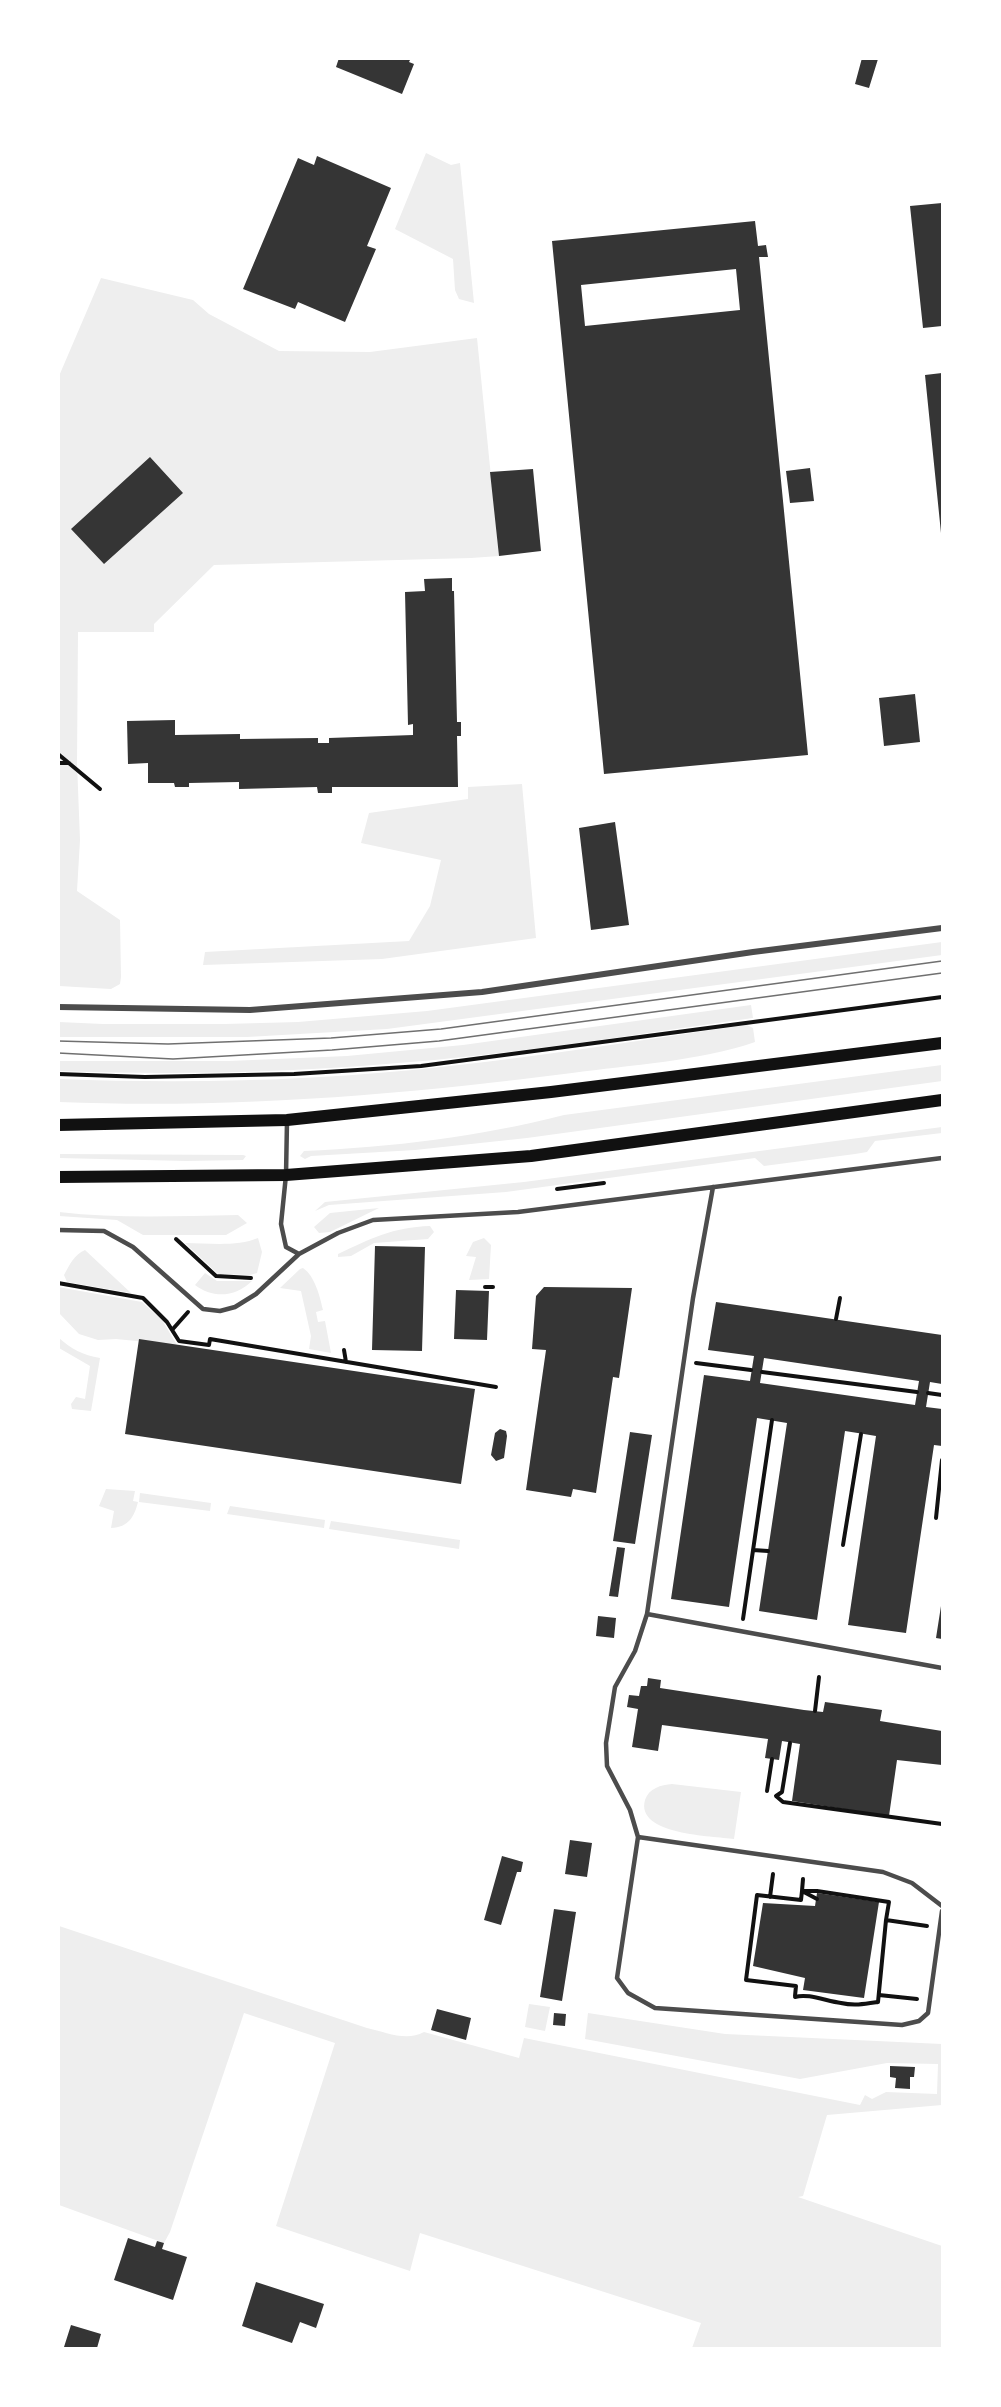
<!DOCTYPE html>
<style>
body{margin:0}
#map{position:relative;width:1001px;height:2407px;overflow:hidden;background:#fff;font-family:"Open Sans",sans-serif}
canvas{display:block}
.frame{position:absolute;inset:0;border:60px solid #fff;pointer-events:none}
</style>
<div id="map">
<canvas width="1001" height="2407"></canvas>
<div class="frame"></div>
</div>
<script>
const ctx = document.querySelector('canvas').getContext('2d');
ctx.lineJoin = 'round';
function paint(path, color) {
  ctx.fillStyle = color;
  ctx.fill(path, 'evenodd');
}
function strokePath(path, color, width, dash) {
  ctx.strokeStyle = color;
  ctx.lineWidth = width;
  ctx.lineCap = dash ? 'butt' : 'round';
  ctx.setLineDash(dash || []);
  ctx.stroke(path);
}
const green = new Path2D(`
 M426,153L451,165L460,163L474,303L459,299L455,290L453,259L395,229Z
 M101,278L193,300L209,314L279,351L370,352L477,338L499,556L471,558L214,565L154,624V632H78L77,763L80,840L77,891L120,920L121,977L120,984L111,989L59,986V376Z
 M522,784L536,938L382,959L203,965L205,952L409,941L430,906L441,860L361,843L369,813L468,799V787Z
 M942,942V955L387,1029L247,1037H59V1022L103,1024H225L298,1022L427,1011Z
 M751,1005L753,1018C631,1035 509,1055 386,1064C277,1073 168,1075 59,1071V1061H229L347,1056L463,1045Z
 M747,1025L753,1028L755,1042C700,1061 630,1065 572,1073C401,1095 231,1109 59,1102V1079C189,1084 320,1081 450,1066C549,1055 648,1039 747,1025Z
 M942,1065V1081L527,1138L415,1150L311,1156L305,1159L300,1156L304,1151C393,1147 478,1137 564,1115Z
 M942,1127V1133L875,1141L867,1152L855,1154L764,1166L755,1158L506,1192L329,1205L315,1211L325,1202L524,1182Z
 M58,1154L243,1155L246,1156L243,1160L186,1161L59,1158Z
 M379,1208L330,1232L319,1233L314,1227L330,1213Z
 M59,1212C118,1219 178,1216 238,1215L247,1223L226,1235H143L117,1220L59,1216Z
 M430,1226L434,1232L428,1239L374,1243L351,1256L338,1257V1254C370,1239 393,1227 430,1226Z
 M258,1238L262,1252L257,1273L250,1275L218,1274L185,1243C208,1243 237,1247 258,1238Z
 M484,1238L491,1245L489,1279L469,1280L476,1257L466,1256L473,1242Z
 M85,1250L131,1293L67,1282L64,1275C70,1264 74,1255 85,1250Z
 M303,1268C315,1276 320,1297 323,1310L316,1312L318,1322L325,1321L331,1353L309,1349L311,1336L301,1291L280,1288L300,1269Z
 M205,1273L217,1281H252C236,1297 213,1299 195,1285Z
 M58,1287L142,1302L162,1320L177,1345L116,1339L98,1340L79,1334L59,1313Z
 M58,1337C71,1349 83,1355 100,1358L91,1411L72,1409L71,1404L76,1397L85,1399L90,1366L59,1348Z
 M106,1489L135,1491L133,1501L138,1502C134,1517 129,1527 111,1528L114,1511L99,1506Z
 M140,1493L211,1503L210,1511L139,1502Z
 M230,1506L325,1520L324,1528L227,1514Z
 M331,1521L460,1540L459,1549L329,1529Z
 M672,1784L741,1792L734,1839C713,1836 635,1835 645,1800C649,1788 661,1785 672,1784Z
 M59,1926L367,2028C386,2032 406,2042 424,2032L519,2058L524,2038L860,2105L865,2095L872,2099L886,2092L937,2094L938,2064L887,2063L800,2079L585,2039L588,2013L725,2034L942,2044V2105L827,2115L803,2196L798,2197L942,2246V2348H692L701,2323L420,2233L410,2271L276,2226L335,2043L244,2013L170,2232L164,2243L59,2205Z
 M529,2004L550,2007L545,2031L525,2027Z`);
const building = new Path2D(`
 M339,58H411L409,62L414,64L402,94L336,67Z
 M862,58L878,59L869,88L855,84Z
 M317,156L391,188L367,246L376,249L345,322L298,302L295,309L243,289L298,158L314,165Z
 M942,203V326L923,328L910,206Z
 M755,221L758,246L766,245L768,257H759L808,755L604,774L552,241ZM736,269L740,310L585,326L581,285Z
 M942,373V533H941L925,375Z
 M150,457L183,493L104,564L71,529Z
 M810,468L814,501L790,503L786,471Z
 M533,469L541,551L499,556L490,472Z
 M452,578V591H454L457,722H461V736H457L458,787H332V793H318L317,787L239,789V782L189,783V787H175L174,783H148V763L128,764L127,721L175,720V735L240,734V739L318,738V743H329V738L413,735V724L408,725L405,592L425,591L424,579Z
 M915,694L920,742L884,746L879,698Z
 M615,822L629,925L591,930L579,828Z
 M375,1246L425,1247L422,1351L372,1350Z
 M544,1287L632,1288L619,1378L613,1377L596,1493L573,1489L571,1497L526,1490L546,1350L532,1349L536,1296Z
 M456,1290L489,1291L487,1340L454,1339Z
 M716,1302L942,1335V1384L930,1382L926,1407L942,1409V1446L934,1445L906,1633L848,1625L876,1436L864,1434L845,1431L817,1620L759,1611L787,1423L757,1418L729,1607L671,1599L704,1375L750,1381L754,1356L708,1350ZM764,1358L919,1381L915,1405L760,1383Z
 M139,1339L475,1389L461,1484L125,1434Z
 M500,1429L506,1431L507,1436L504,1458L496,1461L491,1455L495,1433Z
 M630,1432L652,1435L635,1544L613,1541Z
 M617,1547L625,1548L618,1597L609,1596Z
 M941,1606H942V1639L936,1638Z
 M598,1616L616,1618L614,1638L596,1636Z
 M648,1678L661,1680L660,1688L804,1710L823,1712L825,1702L882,1710L880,1721L942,1731V1765L897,1760L889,1816L792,1801L800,1744L782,1741L779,1760L765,1758L768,1739L662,1725L658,1751L632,1747L638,1709L627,1707L629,1695L639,1696L641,1686H647Z
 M570,1840L592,1843L587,1877L565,1874Z
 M502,1856L523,1862L521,1872H517L501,1925L484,1920Z
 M817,1893L879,1902L864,1998L803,1990L805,1978L753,1966L763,1903L815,1906Z
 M554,1909L576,1912L562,2001L540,1997Z
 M437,2009L471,2018L466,2040L431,2030Z
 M554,2013L566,2014L565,2026L553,2025Z
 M890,2066L915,2067L914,2077H910V2089L895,2088L896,2078L890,2077Z
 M128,2238L155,2247L157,2241L164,2243L162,2249L187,2257L173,2300L114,2280Z
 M256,2282L324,2304L316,2328L300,2322L292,2343L242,2326Z
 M71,2325L101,2334L97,2348L64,2347Z`);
const path = new Path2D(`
 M58,754L100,789
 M58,763H69
 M58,1074L145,1077L294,1074L421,1066L942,997
 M557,1189L604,1183
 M176,1239L216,1276L251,1278
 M58,1283L143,1298L167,1322L179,1341L209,1345L210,1339L496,1387
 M485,1287H493
 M836,1319L840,1298
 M172,1330L188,1312
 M344,1350L346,1362
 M696,1363L751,1370
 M762,1372L917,1392
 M928,1393L942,1395
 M936,1518L942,1460
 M843,1545L861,1434
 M753,1550L768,1551
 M743,1619L772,1420
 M815,1711L819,1677
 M790,1743L782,1792L776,1796L783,1802L942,1824
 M767,1791L772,1759
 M803,1879L802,1891L817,1899
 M770,1897L773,1874
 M879,1995L917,1999
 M795,1996L796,1986L746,1980L757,1895L801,1900L802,1891H817L889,1902L886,1920L927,1926
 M795,1997C808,1993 826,2001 841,2003C854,2006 865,2004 878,2002L886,1920`);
const service = new Path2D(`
 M287,1121L286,1175L281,1224L286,1247L299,1254
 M713,1187L693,1298L647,1614L635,1651L615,1687L606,1743L607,1766L630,1810L638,1837L883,1872L912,1883L942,1906
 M58,1230L104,1231L133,1247L203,1309L220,1311L235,1307L256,1294L299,1254L338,1233L373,1220L518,1212L942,1158
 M647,1614L942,1668
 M638,1837L617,1978L628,1993L655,2008L902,2025L919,2021L928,2013L942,1911`);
const minor = new Path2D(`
 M58,1007L250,1010L482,992L753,952L942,928`);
const secondary = new Path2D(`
 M58,1125L287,1120L551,1092L942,1043
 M58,1177L286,1175L531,1156L942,1100`);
const tram = new Path2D(`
 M58,1041L168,1044L331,1038L441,1029L942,961
 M58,1053L173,1059L332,1050L439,1041L942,973`);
paint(green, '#eee');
paint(building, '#353535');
strokePath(path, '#111', 4);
strokePath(service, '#4c4c4c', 4.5);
strokePath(minor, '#4c4c4c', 6);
strokePath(secondary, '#111', 12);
strokePath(tram, '#707070', 1.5);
</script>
